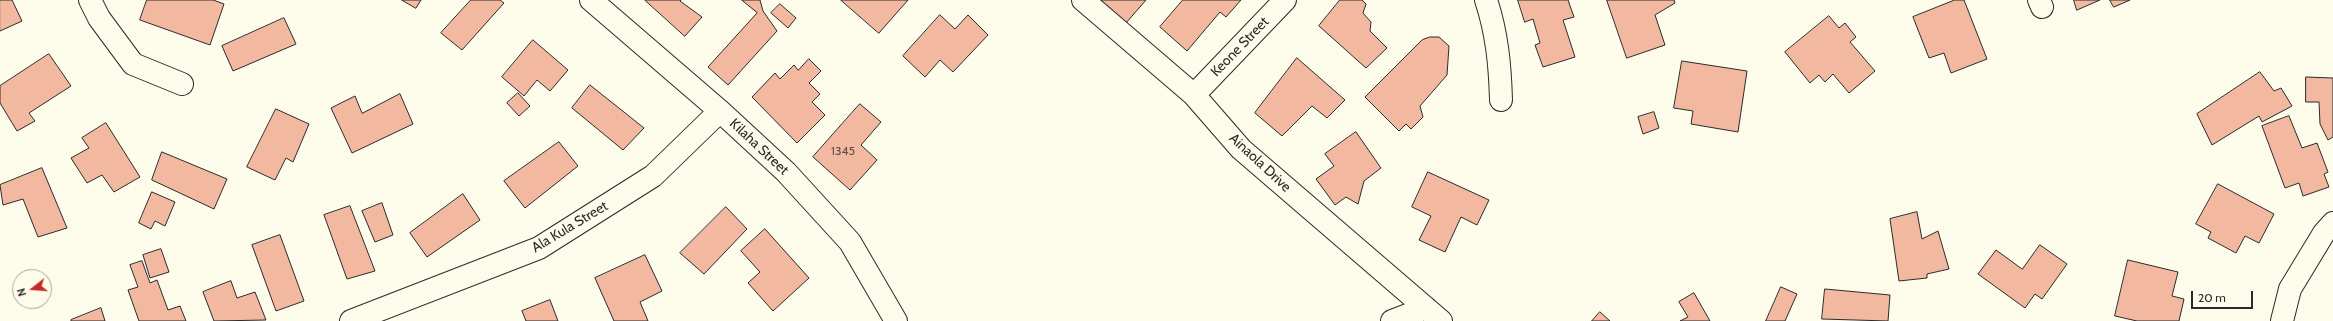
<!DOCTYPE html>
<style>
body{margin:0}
#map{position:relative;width:2333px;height:321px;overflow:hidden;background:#fdfbea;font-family:Cabin,sans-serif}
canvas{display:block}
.north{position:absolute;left:12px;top:269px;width:40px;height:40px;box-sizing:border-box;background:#fdfbea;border:1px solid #a9a89e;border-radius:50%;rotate:253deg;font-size:11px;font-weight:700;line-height:16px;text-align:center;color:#2b2b2b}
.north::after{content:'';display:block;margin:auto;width:14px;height:18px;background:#c62828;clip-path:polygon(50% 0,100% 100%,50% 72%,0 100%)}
.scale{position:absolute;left:2191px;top:291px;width:62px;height:18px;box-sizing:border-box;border:2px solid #2b2b2b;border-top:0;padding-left:5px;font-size:12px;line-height:14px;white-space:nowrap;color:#2b2b2b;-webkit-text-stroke:3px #fdfbea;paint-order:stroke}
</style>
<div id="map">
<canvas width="2333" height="321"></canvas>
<div class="north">N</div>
<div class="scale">20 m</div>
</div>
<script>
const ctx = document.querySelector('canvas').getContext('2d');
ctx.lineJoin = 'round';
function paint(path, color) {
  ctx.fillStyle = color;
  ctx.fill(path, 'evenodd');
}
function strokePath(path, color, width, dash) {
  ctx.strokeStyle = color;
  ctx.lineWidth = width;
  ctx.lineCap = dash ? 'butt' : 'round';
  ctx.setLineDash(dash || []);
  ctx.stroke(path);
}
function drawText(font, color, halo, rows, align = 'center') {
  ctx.font = font + ' Cabin,sans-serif';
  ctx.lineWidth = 3;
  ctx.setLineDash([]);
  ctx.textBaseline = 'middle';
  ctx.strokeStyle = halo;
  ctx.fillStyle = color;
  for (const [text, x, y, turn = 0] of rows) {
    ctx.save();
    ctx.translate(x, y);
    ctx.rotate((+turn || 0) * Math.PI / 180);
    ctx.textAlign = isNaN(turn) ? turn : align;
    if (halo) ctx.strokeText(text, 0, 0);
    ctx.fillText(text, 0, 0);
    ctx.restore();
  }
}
const building = new Path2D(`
 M0,0H12L22,21L0,31Z
 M147,0H213L224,4L210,45L140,20Z
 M402,0H421L416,8Z
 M471,0H500L504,3L462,50L441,33Z
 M645,0H681L680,1L702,17L685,36Z
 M742,0H760L763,11L777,31L728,85L708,67L757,13Z
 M841,0H908L879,33Z
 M1101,0H1146L1126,23Z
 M1183,0H1241L1226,17L1220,12L1187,51L1160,27Z
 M1340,0H1362L1366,4L1363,13L1371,22L1370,31L1387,48L1366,68L1319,26Z
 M1518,0H1568L1574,17L1563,20L1575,57L1543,67L1535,45L1540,43L1533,19L1525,22Z
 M1607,0H1674L1675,3L1655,15L1665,45L1627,58Z
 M1955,0H1964L1987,59L1951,73L1944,53L1929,58L1913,17Z
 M2074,0H2100L2077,10Z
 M2110,0H2130L2114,7Z
 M780,4L796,18L788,28L771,13Z
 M940,15L955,29L968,15L988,35L953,72L940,60L925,77L903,56Z
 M1829,16L1839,28L1845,23L1856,37L1850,42L1875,71L1849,93L1833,74L1825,82L1819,75L1810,83L1785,52Z
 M284,18L296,44L233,71L222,46Z
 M1430,37H1439L1449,46L1447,75L1420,106L1423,117L1411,129L1406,124L1399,131L1365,97L1422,40Z
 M533,40L568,70L550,91L537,80L524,96L502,77Z
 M49,54L71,86L29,113L35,121L17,131L0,103V86Z
 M1297,58L1345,100L1327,118L1312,106L1282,136L1255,113Z
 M809,59L821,71L809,83L820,94L812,102L825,115L797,143L752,97L775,73L780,79L794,65L798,70Z
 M1682,61L1747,71L1738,132L1691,124L1693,111L1674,108Z
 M2260,72L2274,91L2281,88L2292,106L2262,122L2259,116L2212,145L2197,114Z
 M2306,77L2333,78V137L2328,140L2320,124L2319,102H2306Z
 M590,85L644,128L623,150L572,108Z
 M518,93L530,106L519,116L507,103Z
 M400,94L413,124L352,153L331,108L355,96L362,113Z
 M860,104L881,122L861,145L877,160L850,190L813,157Z
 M276,109L309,124L293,162L286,158L275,180L247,167Z
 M1654,112L1659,128L1643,134L1638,117Z
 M2289,116L2302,148L2317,143L2328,172L2324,174L2329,187L2303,196L2299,183L2285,188L2262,126Z
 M106,123L140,177L114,192L102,175L87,183L71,158L89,148L82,138Z
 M1356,132L1381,168L1364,181L1358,204L1346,197L1335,205L1316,179L1334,166L1325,154Z
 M559,142L578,166L525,208L504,181Z
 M162,152L227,179L214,209L152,180Z
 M42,168L67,228L38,237L23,199L3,205L0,185Z
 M1428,172L1489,200L1477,225L1461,217L1445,252L1419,240L1431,216L1412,207Z
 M2218,184L2274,214L2259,243L2245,236L2236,253L2208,238L2211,232L2196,224Z
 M152,192L175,202L165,226L155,221L151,229L139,223Z
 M463,194L480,220L427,257L410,233Z
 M382,203L393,235L375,242L362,211Z
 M350,206L375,271L347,279L324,215Z
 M726,207L747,229L704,274L680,253Z
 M1917,212L1922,239L1938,231L1949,269L1927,274V278L1899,281L1890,219Z
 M765,229L809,278L773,311L748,283L760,272L741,251Z
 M280,235L304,301L276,311L252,245Z
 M2040,245L2067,264L2042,299L2035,294L2025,308L1978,274L1996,250L2022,269Z
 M161,249L169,272L150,278L143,255Z
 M645,255L662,291L640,302L648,321H614L595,278Z
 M2128,260L2178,272L2172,296L2184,299L2179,321H2137L2115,316Z
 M142,261L150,283L157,280L168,310L180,306L186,321H139L128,290L138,287L130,265Z
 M231,281L237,298L255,292L266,320L214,321L203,292Z
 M1781,287L1797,294L1785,321H1766Z
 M1825,289L1890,295L1888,321L1822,319Z
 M1694,293L1710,321H1680L1688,317L1679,302Z
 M550,300L558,321H526L522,311Z
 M101,308L105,321H71V320Z
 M1600,312L1610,321H1592Z`);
const minor = new Path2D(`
 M90,0L99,18L133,64L182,84
 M591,0L720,111L786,172L850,242L896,321
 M1083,0L1194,95L1241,149L1441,321
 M1486,0C1497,33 1500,65 1501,100
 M2039,0L2042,7
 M1194,95L1285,0
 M351,321L539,248L653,176L720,111
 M1392,321L1426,308
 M2282,321L2290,289L2324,233L2333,223`);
const numberNames = [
 ["1345",843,151]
];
const streetNames = [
 ["Keone Street",1240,47,-46],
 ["Kilaha Street",759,147,43],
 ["Ainaola Drive",1260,163,43],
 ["Ala Kula Street",570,227,-31]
];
paint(building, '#f2b8a0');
strokePath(building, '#2b2b2b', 1);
strokePath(minor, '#2b2b2b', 24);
strokePath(minor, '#fdfbea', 22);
drawText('12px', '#5d4e48', null, numberNames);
drawText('14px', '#2b2b2b', '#fdfbea', streetNames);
</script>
